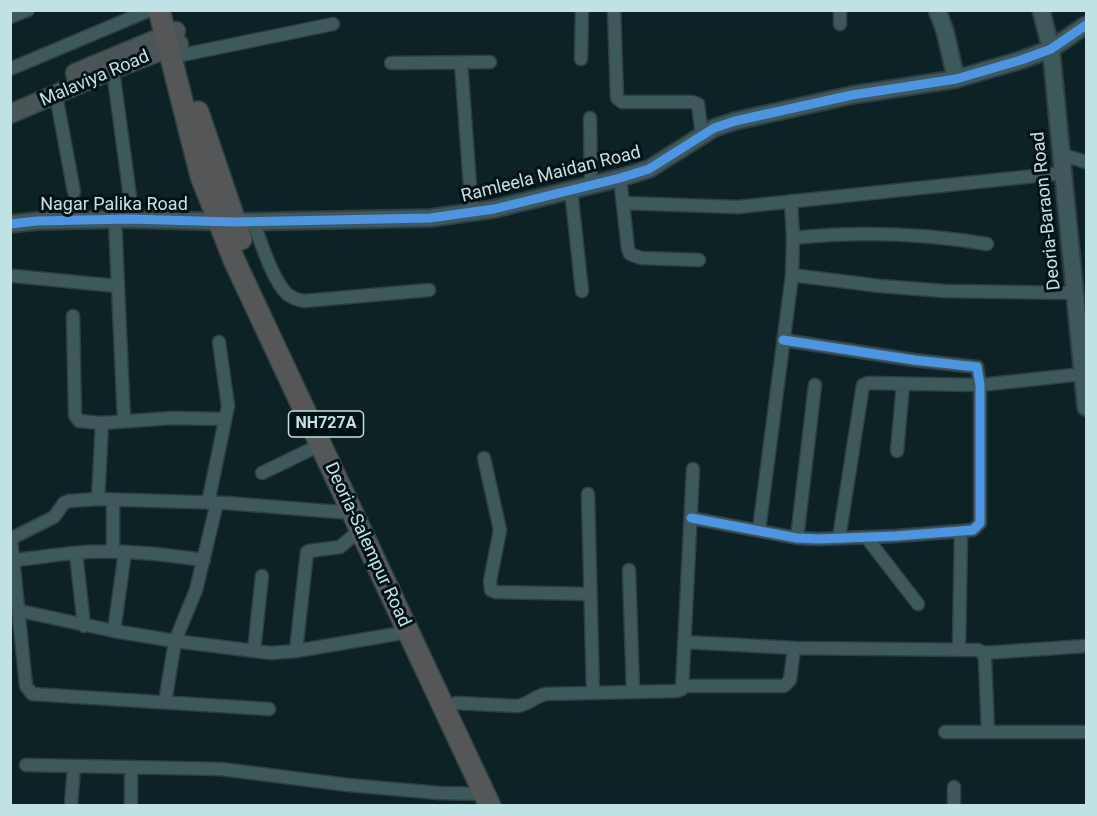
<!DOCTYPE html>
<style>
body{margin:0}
#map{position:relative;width:1097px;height:816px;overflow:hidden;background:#0d2224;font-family:Roboto,sans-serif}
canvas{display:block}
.frame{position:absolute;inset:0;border:12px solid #c1e2e5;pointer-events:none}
</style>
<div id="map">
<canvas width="1097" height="816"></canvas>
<div class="frame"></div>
</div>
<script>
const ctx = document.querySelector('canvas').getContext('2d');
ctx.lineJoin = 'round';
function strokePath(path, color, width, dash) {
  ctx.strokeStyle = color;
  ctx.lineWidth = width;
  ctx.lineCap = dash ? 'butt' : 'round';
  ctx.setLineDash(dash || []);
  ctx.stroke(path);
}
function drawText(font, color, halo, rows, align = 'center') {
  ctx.font = font + ' Roboto,sans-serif';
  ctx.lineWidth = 6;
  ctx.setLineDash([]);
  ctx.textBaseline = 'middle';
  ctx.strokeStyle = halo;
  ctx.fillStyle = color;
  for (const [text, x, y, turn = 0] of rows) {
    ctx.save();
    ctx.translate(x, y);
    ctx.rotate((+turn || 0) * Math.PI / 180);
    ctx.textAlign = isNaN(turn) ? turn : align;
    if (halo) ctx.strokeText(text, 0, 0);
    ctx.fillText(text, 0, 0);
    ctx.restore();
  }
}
const street = new Path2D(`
 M614,10L617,98L622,102H692L698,104L702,136
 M10,17L28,10
 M840,24V10
 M182,55L333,24
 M581,59L582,10
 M112,63L133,219
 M391,63L490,62
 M461,63L472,213
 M10,69L150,10
 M56,95L74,192
 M590,118L591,185
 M1060,154L1086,162
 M620,178L628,249L630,254L641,258L699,260
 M571,190L582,291
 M623,203L738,207L1063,173
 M115,220L124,421
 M253,221C261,242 272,279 287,294C292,298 299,300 304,301L429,290
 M793,238C859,231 922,233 987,244
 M792,275L880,286L945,291L1075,293
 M14,276L117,286
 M73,316L75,415L79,421L102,423L172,418L225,419
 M897,451L903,385
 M484,458L500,530L490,581L491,590L496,592L590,594
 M262,473L320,445
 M588,494L593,693
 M98,499L102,423
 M208,503L228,406L219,342
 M691,518L797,538L818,539L896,536L961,531L973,530L980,523V385L977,367L914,360L783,340
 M759,530L792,275L793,238L791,201
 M866,537L918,604
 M797,538L815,385
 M839,538L863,385L868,383L980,385L1083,374
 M10,539L54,517L64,503L69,501L98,499L226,503L352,513
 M11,539L26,686L32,694L269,709
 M113,552V500
 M76,553L84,626
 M14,560C34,558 54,555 74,553C118,549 161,554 204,560
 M629,570L633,691
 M20,611L114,631L175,641L271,653L296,651L408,632
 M114,631L125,552
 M685,642L794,648L978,650L983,653L985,659L988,732
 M959,649L961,531
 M254,651L262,576
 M296,651L307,552L309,551L340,547L360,530
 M983,653L1086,646
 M683,686H784L790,680L794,648
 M165,702L175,641L196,590L217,503
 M456,703L517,706C528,705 535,696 546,694L677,691L682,689L693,469
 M945,732H1086
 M26,765L221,769L348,785L439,793L485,794
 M71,806L74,766
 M131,806V767
 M954,806V787`);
const secondary = new Path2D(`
 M937,10L945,31L956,79
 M1041,10L1051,49L1086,407
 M10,224L37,221L128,219L234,222L430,218L494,209L620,178L649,169L714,128L735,121L852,95L956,79L1021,60L1051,49L1086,25`);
const primary = new Path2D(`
 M75,73L176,31
 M10,114L112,70L179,44`);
const highway = new Path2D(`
 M159,10L201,176L234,260L490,806
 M198,112L241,239`);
const cycleway = new Path2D(`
 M10,224L37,221L128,219L234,222L430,218L494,209L620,178L649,169L714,128L735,121L852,95L956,79L1021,60L1051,49L1086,25
 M691,518L797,538L818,539L896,536L961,531L973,530L980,523V385L977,367L914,360L783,340`);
const shields = [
 [326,424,75]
];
const shieldNames = [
 ["NH727A",326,424]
];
const streetNames = [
 ["Malaviya Road",95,79,-23],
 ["Ramleela Maidan Road",551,175,-14],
 ["Nagar Palika Road",114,205],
 ["Deoria-Baraon Road",1047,211,-96],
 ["Deoria-Salempur Road",367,545,65]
];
strokePath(street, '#2e3f40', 15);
strokePath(secondary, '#2e3f40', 20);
strokePath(primary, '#2e3f40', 21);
strokePath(highway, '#2e3f40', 24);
strokePath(street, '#3e595b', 12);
strokePath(secondary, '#3e595b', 16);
strokePath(primary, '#495556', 18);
strokePath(highway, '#545657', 21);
strokePath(cycleway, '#4d94e3', 9);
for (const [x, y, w] of shields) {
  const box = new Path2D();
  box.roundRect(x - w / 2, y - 13, w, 26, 4.5);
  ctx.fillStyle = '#001214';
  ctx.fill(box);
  strokePath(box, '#c1e2e5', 1.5);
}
drawText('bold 16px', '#c1e2e5', null, shieldNames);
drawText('18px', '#c1e2e5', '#001214', streetNames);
</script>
